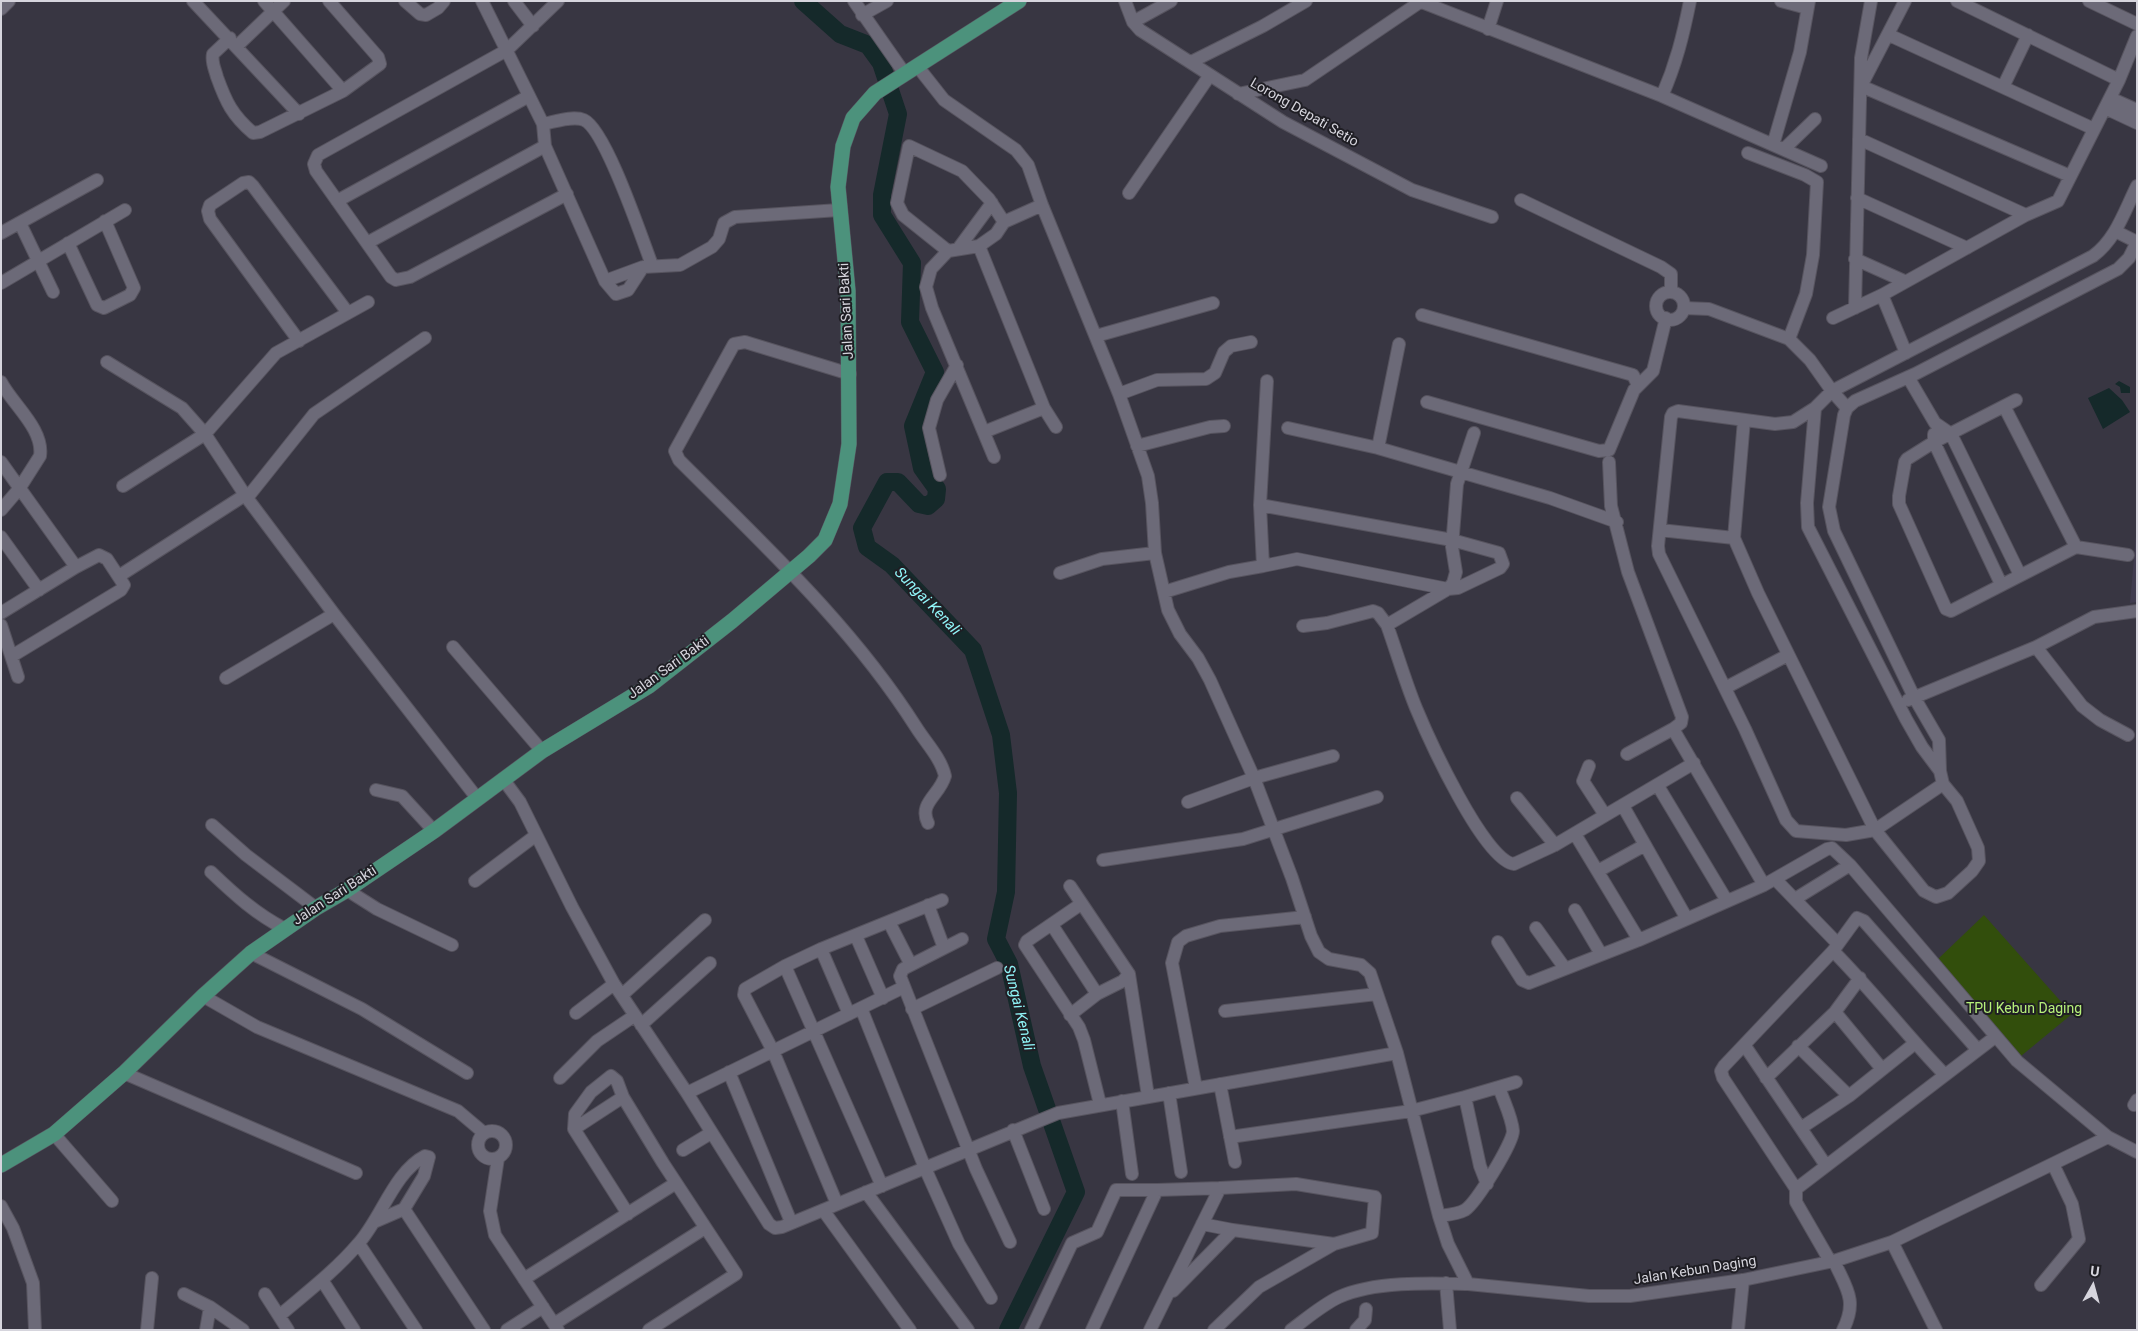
<!DOCTYPE html>
<style>
body{margin:0}
#map{position:relative;width:2138px;height:1331px;overflow:hidden;background:#383642;font-family:Roboto,sans-serif}
canvas{display:block}
.frame{position:absolute;inset:0;border:2px solid #d6d5dd;pointer-events:none}
.north{position:absolute;left:2068px;top:1261px;width:50px;height:50px;-webkit-text-stroke:4px #1f1e24;paint-order:stroke;rotate:7deg;font-size:14px;font-weight:700;line-height:20px;text-align:center;color:#d6d5dd}
.north::after{content:'';display:block;margin:auto;width:18px;height:22px;background:#d6d5dd;clip-path:polygon(50% 0,100% 100%,50% 72%,0 100%)}
</style>
<div id="map">
<canvas width="2138" height="1331"></canvas>
<div class="frame"></div>
<div class="north">U</div>
</div>
<script>
const ctx = document.querySelector('canvas').getContext('2d');
ctx.lineJoin = 'round';
function paint(path, color) {
  ctx.fillStyle = color;
  ctx.fill(path, 'evenodd');
}
function strokePath(path, color, width, dash) {
  ctx.strokeStyle = color;
  ctx.lineWidth = width;
  ctx.lineCap = dash ? 'butt' : 'round';
  ctx.setLineDash(dash || []);
  ctx.stroke(path);
}
function drawText(font, color, halo, rows, align = 'center') {
  ctx.font = font + ' Roboto,sans-serif';
  ctx.lineWidth = 4;
  ctx.setLineDash([]);
  ctx.textBaseline = 'middle';
  ctx.strokeStyle = halo;
  ctx.fillStyle = color;
  for (const [text, x, y, turn = 0] of rows) {
    ctx.save();
    ctx.translate(x, y);
    ctx.rotate((+turn || 0) * Math.PI / 180);
    ctx.textAlign = isNaN(turn) ? turn : align;
    if (halo) ctx.strokeText(text, 0, 0);
    ctx.fillText(text, 0, 0);
    ctx.restore();
  }
}
const built = new Path2D(`
 M2137,524V602L2130,603Z`);
const green = new Path2D(`
 M1984,915L2072,1014L2021,1056L1938,959Z`);
const water = new Path2D(`
 M2119,381L2130,387V393H2121L2120,387L2115,384Z
 M2109,388L2122,400L2130,412L2103,429L2088,398Z`);
const river = new Path2D(`
 M803,1L840,34L868,45L881,63L898,114L882,195V215L912,263L910,322L935,372L913,426L922,468L937,489L936,499L928,506L919,504L898,482H887L862,528L867,547L892,565L973,650L1001,735L1008,793L1006,892L996,939L1009,964L1032,1066L1076,1192L1008,1330`);
const minor = new Path2D(`
 M193,1L299,114
 M264,1L343,91
 M405,1L420,14L426,15L438,8L444,1
 M482,1L543,124L545,146L605,281L616,294L628,290L643,267L680,265L712,247L719,239L724,223L735,217L839,210
 M514,1L533,26
 M558,1L507,50L318,155L314,164L316,171L391,277L396,280L410,277L567,194
 M854,1L905,74
 M1125,1L1133,22L1140,30L1283,122L1412,190L1492,217
 M1419,1L1662,96L1821,166
 M1781,1L1807,8
 M1905,1L1861,86L2070,176
 M1957,1L2119,80
 M2089,1L2137,24
 M1,9L9,1
 M862,15L887,1
 M1133,22L1171,1
 M1488,29L1497,1
 M1889,35L2094,129
 M230,38L213,54C211,62 215,69 217,77C226,102 232,115 253,133L260,132L343,91L380,64L378,57L329,1
 M237,46L284,1
 M1191,62L1263,26L1306,1
 M918,67L944,100L1016,150L1028,165L1042,205L1119,394L1148,476L1152,503L1155,553L1168,610L1180,634L1198,658L1210,680L1254,778L1292,878L1311,936L1319,952L1329,959L1361,965L1370,973L1397,1053L1439,1216L1448,1244L1468,1284L1589,1296H1630L1743,1280L1834,1261L1892,1242L2108,1137L2137,1152
 M2003,87L2028,35
 M1238,94L1305,80L1420,2
 M1662,96C1676,64 1683,36 1690,1
 M2110,98L2137,110
 M2105,108L2137,123
 M543,124C554,122 573,115 584,120C606,130 642,239 652,265
 M1859,139L2026,215
 M1773,145L1800,52L1809,1
 M1784,149L1815,119
 M1748,153L1805,175L1817,182L1813,255L1806,294L1789,339
 M1129,193L1210,75
 M1857,198L1967,248
 M1521,200L1661,267L1671,274V292
 M337,201L529,96
 M20,223L53,292
 M2115,231L2137,242
 M1,233L97,180
 M68,243L97,305L104,308L130,295L134,288L105,221
 M367,243L545,146
 M979,246L1044,408L1056,427
 M958,249L992,203
 M948,251L903,215L897,203L909,146L962,171L989,199L1004,222
 M1855,259L1904,281
 M605,281L643,267
 M1,283L125,210
 M1656 306a14 14 0 1 1 28 0a14 14 0 1 1-28 0Z
 M1882,295L1906,353
 M368,302L276,353L205,434L247,498L334,614L477,798
 M1684,308L1709,309L1789,339L1810,360L1832,391L1847,408
 M1855,308L1861,58L1871,1
 M1422,315L1633,375L1638,385
 M1833,318L1882,295L2026,215L2058,201L2119,80L2137,36
 M1096,336L1213,303
 M299,341L210,219L208,211L210,205L243,183L249,182L253,186L348,313
 M107,362L182,408L205,434L123,486
 M850,374L745,342L734,344L675,451L679,460C763,544 852,626 916,727C926,743 941,758 945,776C940,795 918,803 928,823
 M1908,377L1935,423L1951,434L2020,575
 M1,382C13,405 44,429 40,456L19,489L1,510
 M1119,394L1157,380L1206,379L1215,373L1224,352L1231,346L1251,342
 M2016,400L1934,442L1907,459L1905,462L1899,496V504L1946,609L1951,611L2076,547L2128,555
 M1427,402L1599,451L1609,450L1634,390L1653,371L1666,318
 M2004,406L2076,547
 M1815,408L1793,422L1775,424L1678,411L1673,413L1671,417L1658,546L1659,554L1745,729L1786,820L1796,831L1846,835L1875,830L1943,784
 M1744,420L1734,538L1758,593L1875,830L1924,891L1936,897L1948,893L1972,871L1979,861L1978,848L1957,801L1943,784L1940,771L1939,740L1914,697L1834,531L1829,507L1844,415L1847,408L1855,401L1915,374L2118,269L2129,258L2137,242
 M1288,428L1378,448L1550,498L1617,522
 M984,432L1044,408
 M1934,434V442L2001,584
 M1137,446L1210,427L1224,426
 M1378,448L1399,344
 M994,457L932,308L926,287L931,269L948,251L979,246L996,234L1004,222L1042,205
 M1,462L76,567
 M1609,462L1611,506L1628,572L1682,717L1681,723L1673,729L1764,885
 M940,475L929,428L937,400L957,365
 M247,498L314,414L425,338
 M1260,505L1452,540L1499,553L1503,564L1500,568L1458,588L1448,589L1297,559L1263,566
 M1660,530L1734,538
 M1,537L39,590
 M1060,573L1102,559L1155,553
 M119,576L245,495
 M1164,592L1229,572L1263,566L1260,505L1267,381
 M1,613L76,567L99,555L107,559L124,585L121,590L12,656
 M1,625L18,677
 M1387,625C1397,653 1405,681 1416,708C1428,737 1484,861 1514,864L1555,845L1694,763
 M1303,626L1327,623L1373,611L1378,613L1387,625L1448,589L1453,583L1456,572L1452,547L1457,484L1474,433
 M453,647L542,751
 M2036,647L2082,706L2100,720L2128,735
 M226,678L334,614
 M1725,688L1788,655
 M1908,700L2036,647L2094,617L2137,611
 M1627,754L1673,729
 M1589,766L1583,781L1605,815
 M1940,771L1922,747L1906,719L1808,527L1807,503L1815,408L1832,391L2093,256C2116,239 2124,212 2137,186
 M503,779L520,802L572,907L614,984L687,1093L769,1224L775,1228L782,1227L1058,1113L1397,1053
 M1658,786L1727,901
 M376,790L402,796L434,831
 M1517,798L1555,845
 M1188,802L1254,778L1333,756
 M1623,806L1687,919
 M212,825L246,855L316,908
 M1575,834L1639,940
 M1103,860L1243,839L1377,797
 M1598,871L1645,845
 M211,872C235,895 256,914 285,929
 M1776,880L1838,944
 M475,881L535,836
 M1070,886L1129,974L1148,1096
 M347,890L377,909L452,945
 M1795,899L1850,865
 M1081,904L1027,941L1025,945L1079,1027L1084,1040L1100,1104
 M928,905L944,948
 M1575,910L1601,954
 M889,922L911,965
 M1052,925L1097,994
 M1536,928L1564,967
 M856,936L883,998
 M962,939L903,969L900,976L976,1169L1010,1242
 M1498,942L1522,980L1529,983L1639,940L1764,885L1827,849L1832,848L1850,865L2017,1061L2108,1137
 M821,949L849,1014
 M1833,951C1873,991 1906,1035 1945,1075
 M251,953L362,1009L467,1073
 M785,966L882,1186
 M622,995L705,920
 M203,996L257,1027L458,1111L484,1133
 M861,1008L925,1168L959,1244L991,1298
 M912,1009L997,968
 M1225,1011L1377,994
 M1835,1012L1882,1069
 M576,1013L614,984
 M1070,1015L1097,994L1123,981L1129,974
 M641,1025L710,963
 M1745,1046L1825,1164
 M1798,1046L1849,1096
 M729,1072L791,1222
 M124,1073L356,1173
 M560,1078L597,1041L634,1016
 M1766,1078L1835,1012L1860,978
 M1220,1084L1235,1162
 M1196,1088L1172,963L1178,942L1186,936L1220,926L1305,917
 M687,1093L904,987
 M1169,1093L1181,1172
 M623,1097L574,1129L628,1214
 M1465,1097L1516,1082
 M1122,1101L1132,1174
 M2134,1105L2137,1100
 M1801,1128L1849,1096L1914,1044
 M574,1129L575,1114L591,1092L611,1076L617,1081L623,1097L663,1163L736,1274L649,1330
 M1013,1130L1044,1209
 M478 1145a14 14 0 1 1 28 0a14 14 0 1 1-28 0Z
 M54,1134L112,1201
 M1230,1137L1411,1111L1465,1097L1480,1166L1487,1184
 M683,1150L711,1133
 M498,1158L490,1211L495,1235L558,1330
 M1796,1189L1995,1037
 M866,1192L968,1330
 M837,1204L773,1051L744,995L745,989L785,966L821,949L942,900
 M1,1206L13,1228L33,1283L35,1330
 M404,1209L484,1330
 M823,1210L910,1330
 M1439,1216C1447,1215 1458,1214 1465,1210C1476,1203 1513,1143 1513,1131C1512,1117 1503,1100 1499,1087
 M1202,1224L1233,1230
 M1892,1242L1936,1330
 M359,1244L416,1330
 M1830,1261L1796,1202V1189L1723,1078L1721,1071L1724,1066L1833,951L1857,918L1864,921L1977,1049
 M1834,1261C1846,1288 1858,1300 1843,1330
 M524,1279L676,1183
 M322,1280L354,1330
 M1446,1283L1450,1330
 M2041,1285L2079,1239L2072,1204L2053,1164
 M1173,1291L1233,1230L1334,1244
 M184,1294L210,1307L243,1330
 M265,1294L288,1330
 M279,1316C306,1293 335,1271 358,1244C381,1219 394,1172 425,1156L429,1157L424,1176L404,1209L374,1222
 M554,1324L705,1228
 M147,1330L152,1278
 M206,1330L210,1307
 M507,1330L543,1307
 M1031,1330L1072,1243L1097,1232L1116,1190H1157
 M1092,1330L1157,1190L1220,1188
 M1150,1330L1220,1188L1296,1184L1375,1197L1372,1233L1334,1244L1259,1287L1214,1330
 M1291,1330C1306,1319 1322,1305 1339,1297C1374,1281 1431,1283 1468,1284
 M1356,1330L1365,1320L1366,1309
 M1738,1330L1743,1280`);
const major = new Path2D(`
 M1,1165L54,1134L124,1073L203,996L251,953L316,908L347,890L434,831L542,751L649,686L732,621L809,556L825,540L840,504L849,444L848,291L838,187L843,146L853,118L875,93L1019,1`);
const streetNames = [
 ["Lorong Depati Setio",1304,113,30],
 ["Jalan Sari Bakti",847,311,-93],
 ["Jalan Sari Bakti",669,668,-36],
 ["Jalan Sari Bakti",335,896,-33],
 ["Jalan Kebun Daging",1695,1271,-9]
];
const parkNames = [
 ["TPU Kebun Daging",2024,1009]
];
const waterNames = [
 ["Sungai Kenali",927,602,46],
 ["Sungai Kenali",1018,1008,76]
];
paint(built, '#403c4f');
paint(green, '#324e0c');
paint(water, '#15292a');
strokePath(river, '#15292a', 18);
strokePath(minor, '#57545f', 14);
strokePath(major, '#57545f', 16);
strokePath(minor, '#6c6a78', 12);
strokePath(major, '#4c927c', 15);
drawText('14px', '#d6d5dd', '#1f1e24', streetNames);
drawText('14px', '#b6f07a', '#1f1e24', parkNames);
drawText('italic 15px', '#8ff5f8', '#1f1e24', waterNames);
</script>
